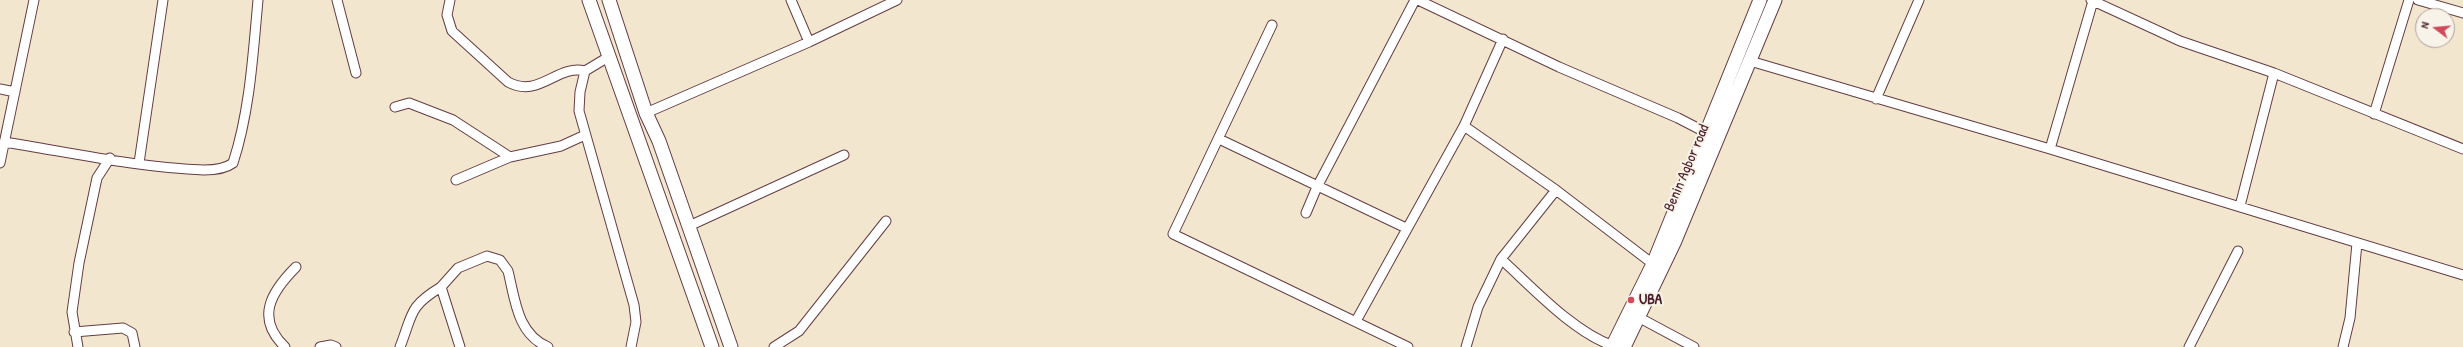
<!DOCTYPE html>
<style>
body{margin:0}
#map{position:relative;width:2463px;height:347px;overflow:hidden;background:#f3e6ce;font-family:"Patrick Hand",sans-serif}
canvas{display:block}
.north{position:absolute;left:2415px;top:8px;width:40px;height:40px;box-sizing:border-box;background:#f7f3e8;border:1px solid #b29e9c;border-radius:50%;rotate:286deg;font-size:11px;font-weight:700;line-height:16px;text-align:center;color:#4a1f2b}
.north::after{content:'';display:block;margin:auto;width:14px;height:18px;background:#d1495b;clip-path:polygon(50% 0,100% 100%,50% 72%,0 100%)}
</style>
<div id="map">
<canvas width="2463" height="347"></canvas>
<div class="north">N</div>
</div>
<script>
const ctx = document.querySelector('canvas').getContext('2d');
ctx.lineJoin = 'round';
function strokePath(path, color, width, dash) {
  ctx.strokeStyle = color;
  ctx.lineWidth = width;
  ctx.lineCap = dash ? 'butt' : 'round';
  ctx.setLineDash(dash || []);
  ctx.stroke(path);
}
function drawText(font, color, halo, rows, align = 'center') {
  ctx.font = font + ' "Patrick Hand",sans-serif';
  ctx.lineWidth = 4;
  ctx.setLineDash([]);
  ctx.textBaseline = 'middle';
  ctx.strokeStyle = halo;
  ctx.fillStyle = color;
  for (const [text, x, y, turn = 0] of rows) {
    ctx.save();
    ctx.translate(x, y);
    ctx.rotate((+turn || 0) * Math.PI / 180);
    ctx.textAlign = isNaN(turn) ? turn : align;
    if (halo) ctx.strokeText(text, 0, 0);
    ctx.fillText(text, 0, 0);
    ctx.restore();
  }
}
const minor = new Path2D(`
 M337,0L356,73
 M450,0L447,15L452,31L508,82C539,99 557,64 585,71
 M791,0L809,42
 M1418,0L1559,67L1678,118L1707,133
 M2091,0L2180,41L2274,73
 M2418,0L2463,13
 M1272,25L1173,234L1408,347
 M610,56L585,71L580,92L579,111L634,305L636,322L631,347
 M1750,61L2050,149L2463,275
 M0,89L15,92
 M1876,99L1919,0
 M395,107L409,103L453,120L510,157
 M646,113L809,42L897,0
 M2374,114L2409,0
 M1464,126L1556,190L1653,264
 M1219,139L1406,228
 M4,142C68,152 140,168 204,170C215,170 225,169 233,163C250,111 253,54 258,0
 M2050,149L2093,1
 M0,163L34,0
 M139,163L163,0
 M456,180L510,157L561,146L585,135
 M2240,206L2274,73L2463,149
 M1306,213L1317,187L1415,0
 M689,226L844,155
 M1501,259C1533,288 1572,331 1613,346
 M1638,317L1694,347
 M1356,321L1464,126L1503,39
 M74,332L123,328L132,333L135,347
 M78,347L72,312L79,263L97,178L110,158
 M285,347C255,318 271,292 296,267
 M320,347L331,345L336,347
 M400,347C413,314 408,307 441,287
 M460,347L441,287L458,268L487,256L500,260L508,271C515,299 517,334 548,347
 M774,347L799,331L886,221
 M1466,347L1478,307L1501,259L1556,190
 M2189,347L2238,251
 M2343,347L2350,318L2357,243`);
const highway = new Path2D(`
 M589,0L712,347
 M609,0L646,113L659,141L731,347
 M1612,347L1653,264L1760,0
 M1624,347L1674,243L1775,0`);
const markers = [
 [1631,300,4,"#d1495b"]
];
const streetNames = [
 ["Benin Agbor road",1687,168,-67]
];
const poiNames = [
 ["UBA",1639,300]
];
strokePath(minor, '#633d43', 11);
strokePath(highway, '#633d43', 15);
strokePath(minor, '#fff', 9);
strokePath(highway, '#fff', 13);
for (const [x, y, r, color] of markers) {
  const dot = new Path2D();
  dot.arc(x, y, r, 0, 2 * Math.PI);
  ctx.fillStyle = color;
  ctx.fill(dot);
  strokePath(dot, '#f7f3e8', 1.5);
}
drawText('15px', '#4a1f2b', '#f7f3e8', streetNames);
drawText('bold 15px', '#4a1f2b', '#f7f3e8', poiNames, 'left');
</script>
